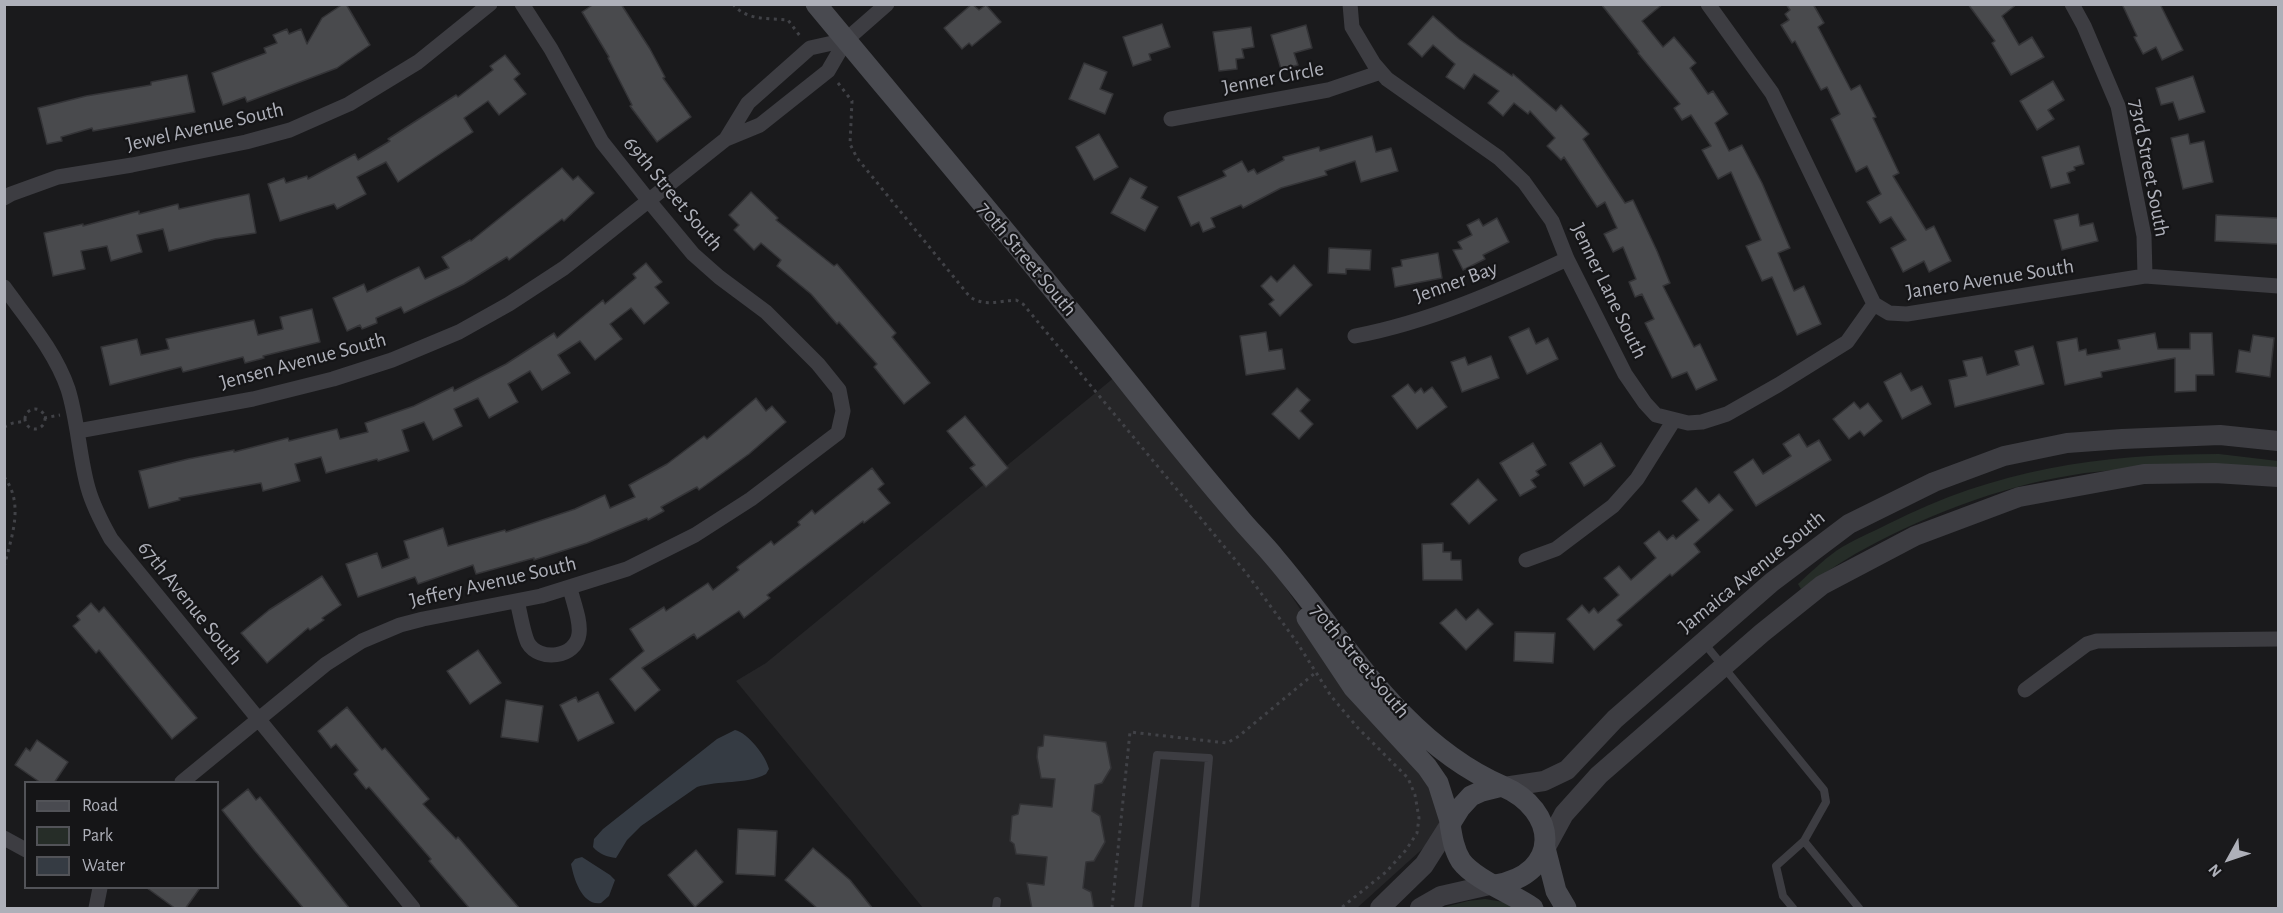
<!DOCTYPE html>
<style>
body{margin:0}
#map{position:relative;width:2283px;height:913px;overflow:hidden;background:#1a1a1c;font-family:"Alegreya Sans",sans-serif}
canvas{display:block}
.frame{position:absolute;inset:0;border:6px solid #aeb0b9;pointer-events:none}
.legend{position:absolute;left:24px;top:781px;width:195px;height:108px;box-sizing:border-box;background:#151517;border:2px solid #525358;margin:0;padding:8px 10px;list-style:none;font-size:18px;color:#aeb0b9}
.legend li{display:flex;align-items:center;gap:12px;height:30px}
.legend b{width:30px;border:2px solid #525358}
.north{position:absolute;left:2199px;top:829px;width:60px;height:60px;-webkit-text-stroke:4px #151517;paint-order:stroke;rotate:230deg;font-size:16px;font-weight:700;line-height:24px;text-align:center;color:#aeb0b9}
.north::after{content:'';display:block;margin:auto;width:21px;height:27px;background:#aeb0b9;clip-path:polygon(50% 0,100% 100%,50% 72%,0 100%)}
</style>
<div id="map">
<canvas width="2283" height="913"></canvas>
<div class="frame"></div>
<ul class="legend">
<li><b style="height:8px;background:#494a50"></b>Road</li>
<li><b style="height:16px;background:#262d28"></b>Park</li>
<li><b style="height:16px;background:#353b43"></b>Water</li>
</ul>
<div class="north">N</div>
</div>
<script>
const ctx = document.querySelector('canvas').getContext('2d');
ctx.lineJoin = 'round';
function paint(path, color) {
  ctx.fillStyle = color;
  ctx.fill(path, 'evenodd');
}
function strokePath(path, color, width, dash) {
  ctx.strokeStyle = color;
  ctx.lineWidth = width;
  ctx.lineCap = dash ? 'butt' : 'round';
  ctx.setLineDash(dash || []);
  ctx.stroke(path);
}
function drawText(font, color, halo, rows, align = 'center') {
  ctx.font = font + ' "Alegreya Sans",sans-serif';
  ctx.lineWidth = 4.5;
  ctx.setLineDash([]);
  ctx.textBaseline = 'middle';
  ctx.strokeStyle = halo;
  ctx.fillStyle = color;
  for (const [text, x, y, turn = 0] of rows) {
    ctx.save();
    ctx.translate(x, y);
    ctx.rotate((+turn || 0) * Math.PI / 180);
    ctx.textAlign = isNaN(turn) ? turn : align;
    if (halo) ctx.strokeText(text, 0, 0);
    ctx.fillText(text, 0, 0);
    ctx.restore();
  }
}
const built = new Path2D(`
 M1121,372L1275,572L1320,638L1427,767L1450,824L1357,908H923L736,681L766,663Z`);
const green = new Path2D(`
 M2219,454L2278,461V470C2210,470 2140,464 2073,475C1997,487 1921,517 1855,554C1836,565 1819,577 1801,589L1798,584C1810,573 1822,561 1836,551C1852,540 1871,533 1888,524C1997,469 2098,454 2219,454Z
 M1485,899L1504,902L1517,908H1441L1468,901Z`);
const water = new Path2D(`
 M735,730C748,733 766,756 769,769L766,774C745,785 719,780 697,787L641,826L627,840L616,858C607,857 599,854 593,847L594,839L603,829L717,739Z
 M582,857L610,875L615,880L609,896L601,903C582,906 574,879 571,864L575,859Z`);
const building = new Path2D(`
 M343,4H346L370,45L337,68L247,102L245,97L223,105L212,73L266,53L264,48L277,43L273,35L287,29L289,34L301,29L307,44L322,18Z
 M594,4H621L650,49L665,77L663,78L691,117L657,142L630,106L632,105L608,58L609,57L582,12Z
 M972,4L979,10L986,5L1001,22L972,46L969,43L962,49L944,28Z
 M1601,4H1663L1642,21L1663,47L1674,37L1696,63L1690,68L1708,94L1713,91L1728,114L1715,123L1729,151L1742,145L1762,183L1790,248L1778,253L1794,291L1804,286L1821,324L1797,335L1772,277L1762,281L1746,246L1761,240L1731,172L1718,179L1702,150L1711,146L1691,115L1682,120L1674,108L1680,104L1638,53L1639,52Z
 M1786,4H1813L1824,23L1818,27L1851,90L1860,85L1876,117L1873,118L1899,173L1893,176L1926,230L1934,226L1951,261L1929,272L1924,261L1903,272L1891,248L1906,240L1891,217L1880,223L1867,202L1881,194L1867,166L1856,172L1831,119L1840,114L1827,87L1821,90L1795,41L1792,43L1781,25L1789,20L1785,14L1790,10Z
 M1968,4H2017L2002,16L2019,45L2032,37L2044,57L2011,75L1992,43L1995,41Z
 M2122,4H2160L2183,50L2162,60L2156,47L2143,54L2134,37L2137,36Z
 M1433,16L1459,39L1512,76L1513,74L1556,111L1561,105L1589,134L1583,139L1625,203L1633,200L1657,251L1670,283L1663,286L1694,347L1700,344L1717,380L1696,390L1687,372L1672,378L1645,323L1654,319L1642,294L1635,297L1629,282L1636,279L1623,247L1613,252L1604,234L1617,228L1605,202L1597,207L1564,157L1561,160L1547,146L1555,138L1530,111L1528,114L1514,103L1503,116L1488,103L1499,91L1474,74L1464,89L1446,77L1455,64L1433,45L1422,57L1408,44Z
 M1162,24L1170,47L1149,54L1151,60L1133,66L1123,37Z
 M1306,25L1312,48L1294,53L1298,65L1281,69L1271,35Z
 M1251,27L1254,47L1242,49L1244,58L1236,59L1237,69L1219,71L1213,32Z
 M505,55L520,74L514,79L526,94L499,115L488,101L464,118L473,132L398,182L386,162L357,177L366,194L337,209L334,204L280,221L268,184L284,178L286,183L307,176L308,179L355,154L358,160L390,141L388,139L456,95L458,97L493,70L490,66Z
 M1084,63L1107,72L1100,89L1113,94L1105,114L1069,99Z
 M187,75L195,112L93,131L92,128L61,137L62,141L47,144L38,108L86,96L151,85V82Z
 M2193,76L2205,112L2179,120L2173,102L2161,105L2156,88Z
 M2053,81L2064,100L2048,110L2054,119L2037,130L2020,101Z
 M1099,134L1118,167L1094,180L1076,147Z
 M2188,134L2190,144L2204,141L2213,182L2183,189L2171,138Z
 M1372,136L1376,152L1391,148L1398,171L1361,182L1355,161L1325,171L1327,175L1281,188L1243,208L1241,205L1211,218L1215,227L1203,232L1199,222L1191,226L1178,197L1226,176L1223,171L1242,161L1248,172L1254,169L1257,174L1284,160L1283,157L1319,147L1320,151Z
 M2079,146L2084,164L2074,167L2075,170L2067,173L2070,183L2051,188L2042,157Z
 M562,168L573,180L578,176L594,193L564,221L562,219L509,260L507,257L464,284L404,313L401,307L376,318L377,323L362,329L360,325L347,331L333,298L364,284L367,292L419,267L425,279L449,268L442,257L470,240L471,241Z
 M1130,178L1147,187L1141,198L1158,207L1145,231L1111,213Z
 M751,192L778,218L776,220L834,266L837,264L896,333L892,337L930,383L904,404L874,367L877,364L839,322L837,324L811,294L777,266L781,260L761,243L754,250L734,230L739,225L729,215Z
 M249,194L256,233L215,239L169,251L163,229L137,235L142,252L111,261L107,246L81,251L85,269L53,276L44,233L83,224V226L139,211V214L178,204L179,209Z
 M2078,214L2080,226L2093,223L2098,241L2062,250L2054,220Z
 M2216,215L2278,218V244L2215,241Z
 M1497,218L1509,242L1483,255L1485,259L1463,270L1453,250L1462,249L1458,242L1472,235L1467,225L1479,219L1483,226Z
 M1329,248L1371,250L1370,270L1346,269V274L1328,273Z
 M1438,253L1442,278L1395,287L1392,268L1402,266L1401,260Z
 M646,263L662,282L655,287L669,303L644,324L631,308L610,324L622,339L595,360L580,341L558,355L570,373L542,390L530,371L508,384L518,402L489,418L478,398L454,409L462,426L433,440L424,422L402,430L409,451L378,461L377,459L326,473L321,457L295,464L300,481L263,491L261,483L179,498L180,500L149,508L139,471L188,459L234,450V452L288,438L289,441L337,429L340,439L368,432L365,423L414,406L453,387L454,391L506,364L554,333L557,338L603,300L605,304L636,278L633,274Z
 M1294,265L1312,285L1280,316L1269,304L1274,300L1261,286L1271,276L1277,282Z
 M312,309L320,342L263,356L264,358L245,363L243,357L183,372L181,367L110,385L101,347L137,339L141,355L169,349L166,339L254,320L258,335L283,329L280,317Z
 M1529,328L1536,344L1548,338L1558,359L1527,374L1509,337Z
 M1266,332L1269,351L1282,349L1285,369L1246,375L1240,336Z
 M2155,333L2158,349H2190V333H2212L2214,375H2196V391L2175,392V358L2101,372L2102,377L2065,385L2057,342L2077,338L2079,351L2086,349L2087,355L2120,349L2118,340Z
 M2253,335L2274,338L2270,377L2236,372L2239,350L2250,352Z
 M2033,346L2044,384L1955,407L1949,380L1967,376L1963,361L1982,357L1987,375L2019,365L2015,351Z
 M1491,356L1499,378L1462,392L1451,362L1465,357L1468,365Z
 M1901,373L1911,391L1922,386L1931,404L1902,419L1884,382Z
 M1408,384L1415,393L1421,388L1424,393L1432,387L1447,407L1417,429L1392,396Z
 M1297,388L1310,400L1300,411L1313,424L1299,439L1272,414Z
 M756,398L766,411L772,406L786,422L749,454L699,490L697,487L661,507L664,511L648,520L647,518L587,543L534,560V558L476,574L473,565L418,584L415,577L358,597L346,564L377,553L382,568L409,558L404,541L443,528L448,546L505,530L506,532L575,509L605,495L610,508L635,497L629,485L667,464L704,436L707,439Z
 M1854,402L1860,409L1868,403L1882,421L1864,436L1860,431L1849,439L1833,419Z
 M965,416L1008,468L986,487L970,468L975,465L947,431Z
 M1799,434L1807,447L1819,440L1831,460L1756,506L1734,472L1753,459L1763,474L1791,456L1783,444Z
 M1533,443L1546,465L1536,471L1539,475L1531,480L1536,487L1520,496L1500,463Z
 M1601,443L1615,466L1584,486L1570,463Z
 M872,468L884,484L878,489L890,503L864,523L863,521L767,595L770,598L744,618L739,611L697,639L694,634L642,668L660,690L635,711L610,679L644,651L630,629L664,607L666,611L708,583L713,590L739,570L737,567L771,541L774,545L800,525L798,522L812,510L815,514Z
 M1478,479L1497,500L1469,524L1451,504Z
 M1696,488L1709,503L1719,494L1733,510L1694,544L1700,552L1672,576L1670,574L1617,620L1622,625L1594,650L1567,619L1582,605L1589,613L1594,608L1598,613L1619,595L1604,578L1619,566L1631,580L1656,558L1644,543L1659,531L1667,540L1673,535L1676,539L1699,520L1682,501Z
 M1443,543V552H1451V560H1461L1462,580H1423L1422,544Z
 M322,576L341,605L322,618L324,620L310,630L308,628L267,663L241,633L269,610Z
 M91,603L99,612L104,607L197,718L172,739L99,650L96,653L73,626L80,620L77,616Z
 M1456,609L1466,620L1478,609L1493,624L1466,650L1440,623Z
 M1515,632L1555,633L1553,663L1514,661Z
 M478,650L501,683L470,704L447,671Z
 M598,692L614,723L578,741L560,705L576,697L578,702Z
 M506,700L543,706L538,742L501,737Z
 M347,707L382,750L385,748L429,799L423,804L456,839L458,837L520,909H470L429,861L431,859L369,787L366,789L354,774L358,770L336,744L331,748L318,731Z
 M1044,735L1106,742L1111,768L1102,783L1095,785L1092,811L1100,816L1105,842L1094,861L1086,862L1083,888L1091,892L1094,909H1032L1027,883L1044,885L1047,857L1016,854L1014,844L1010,841L1012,816L1018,814L1020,804L1052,807L1055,779L1041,778L1037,757L1038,747L1043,746Z
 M37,740L68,762L54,783H41L15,765L26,748L30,751Z
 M248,789L256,800L260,797L350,909H304L255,851L222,810Z
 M738,829L777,831L775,876L736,874Z
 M813,848L850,880L873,909H818L785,880Z
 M696,850L723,882L695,907L668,875Z
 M147,888H200L185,909H176Z`);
const path = new Path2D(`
 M733,4C746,21 769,18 788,20L800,36
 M838,83L852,101L850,144L857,158L970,297C986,307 998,301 1016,300L1023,304L1247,574L1296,641L1331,696L1358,728L1408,778L1415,795L1419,818L1417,833L1406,850L1386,872L1341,908
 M25 419a10 10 0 1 1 20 0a10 10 0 1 1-20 0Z
 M44,418L60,415
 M4,427L13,423L25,421
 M4,477C25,504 11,538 4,567
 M1112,908L1130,732L1227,743L1239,736L1315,673`);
const service = new Path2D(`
 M1704,643L1824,790L1826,802L1804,841L1776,866L1783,896L1793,908
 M1804,841L1859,908
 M996,908L997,901
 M1138,908L1157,755L1209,758L1195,908`);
const minor = new Path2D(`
 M1350,4L1352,27L1374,64L1387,79L1499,158L1524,182L1552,221L1567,259L1625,374L1645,403L1656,415L1688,423L1702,422L1727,414L1778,385L1847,342L1874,304
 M1708,4L1772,93L1874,304L1889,313L1907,314L2145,276L2278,286
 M2072,4L2084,26L2118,106L2144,236L2145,276
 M1171,119L1328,90L1381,72
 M726,139L748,103L810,48L846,40
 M4,198L11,194L58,177L132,165L246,142L290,130L349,104L418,62L490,4
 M4,287C27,319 55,351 68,389C78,421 79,456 88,488C93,506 102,523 111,539L413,908
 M1355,336C1429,322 1499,291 1567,259
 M78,431L253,399L333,379L392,360L459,332L509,304L564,268L726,139L760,125L828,71L846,40L887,4
 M1526,560L1556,549L1613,506L1637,479L1674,420
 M517,601C520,612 523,633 528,643C539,662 576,658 579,634C581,620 573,602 570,588
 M2025,690L2087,644L2097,641L2278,639
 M182,782L326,664L362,641L400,625L423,619L541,596L627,569L695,535L751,499L838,433L843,411L839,390L818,364L766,312L719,277L693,254L649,201L602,142L551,49L522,4
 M4,838L26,850
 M96,908L100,888`);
const tertiary = new Path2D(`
 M1504,787L1544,781L1567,770L1615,719L1772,582L1849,524L1934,482L2004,456L2067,443L2122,439L2220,435L2278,441
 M1546,847L1564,814L1599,775L1762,633L1822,585L1915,536L2019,497L2144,474L2215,473L2278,477
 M1380,908L1424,865L1450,824
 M1420,908L1441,896L1494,884`);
const secondary = new Path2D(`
 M816,4C899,104 983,203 1064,303C1122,373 1177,446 1237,515C1249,530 1263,543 1275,558C1344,639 1401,742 1502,786
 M1307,618L1353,687L1427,767L1438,783L1451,824
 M1545,848L1556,891L1566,908
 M1495,885C1562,874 1559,810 1502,786L1482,791L1471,796L1460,808L1450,824C1452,837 1454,850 1461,861C1474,879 1513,894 1533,908`);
const streetNames = [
 ["Jenner Circle",1273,78,-11],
 ["Jewel Avenue South",205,127,-13],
 ["73rd Street South",2149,168,79],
 ["69th Street South",673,194,50],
 ["70th Street South",1027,259,50],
 ["Janero Avenue South",1990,279,-9],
 ["Jenner Bay",1456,282,-20],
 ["Jenner Lane South",1609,291,64],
 ["Jensen Avenue South",303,361,-15],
 ["Jamaica Avenue South",1752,572,-39],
 ["Jeffery Avenue South",493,582,-13],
 ["67th Avenue South",190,603,51],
 ["70th Street South",1360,661,50]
];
paint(built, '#262628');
paint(green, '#262d28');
paint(water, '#353b43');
paint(building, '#494a4d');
strokePath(building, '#343437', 1.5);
strokePath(path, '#414247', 3, [3, 4.5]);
strokePath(service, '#3d3d42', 8);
strokePath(minor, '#3d3d42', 15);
strokePath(tertiary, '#3d3d42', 20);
strokePath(secondary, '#494a50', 21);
drawText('21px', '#aeb0b9', '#151517', streetNames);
</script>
